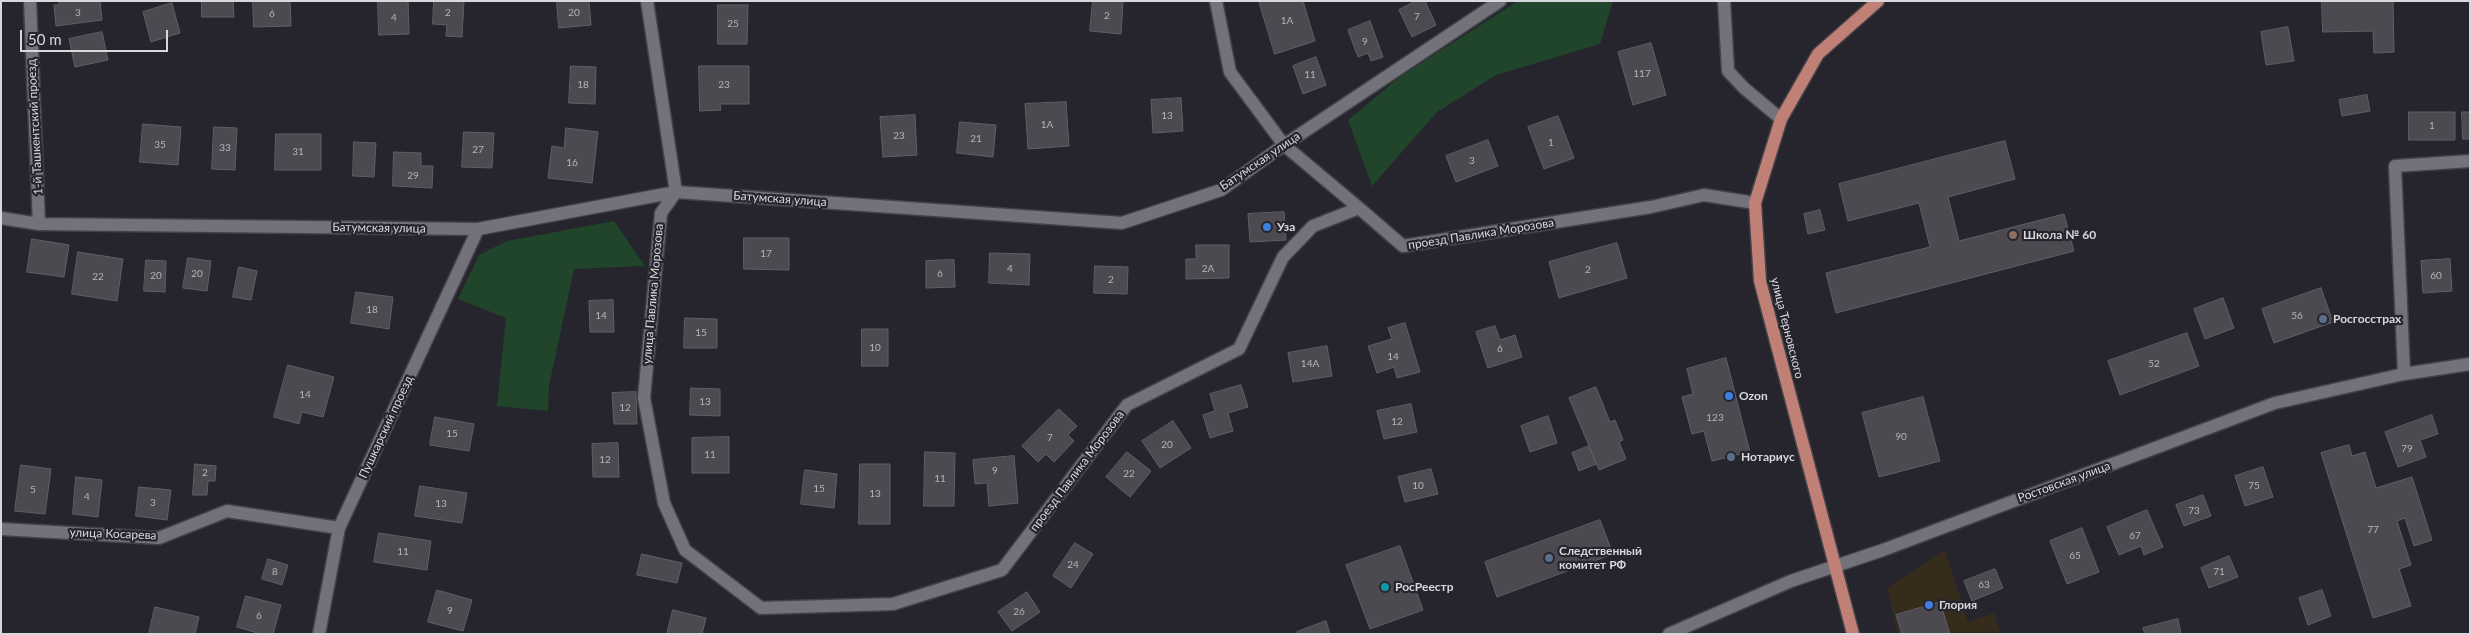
<!DOCTYPE html>
<meta charset="utf-8">
<style>
body{margin:0}
#map{position:relative;width:2471px;height:635px;overflow:hidden;background:#26252d;font-family:Lato,sans-serif}
canvas{display:block}
.frame{position:absolute;inset:0;border:2px solid #d8d7dc;pointer-events:none}
.scale{position:absolute;left:20px;top:30px;width:148px;height:22px;box-sizing:border-box;border:2px solid #d8d7dc;border-top:0;padding-left:6px;font-size:15px;line-height:18px;white-space:nowrap;color:#d8d7dc;-webkit-text-stroke:4px #26252d;paint-order:stroke}
</style>
<div id="map">
<canvas width="2471" height="635"></canvas>
<div class="frame"></div>
<div class="scale">50 m</div>
</div>
<script>
const ctx = document.querySelector('canvas').getContext('2d');
ctx.lineJoin = 'round';
function paint(path, color) {
  ctx.fillStyle = color;
  ctx.fill(path, 'evenodd');
}
function strokePath(path, color, width, dash) {
  ctx.strokeStyle = color;
  ctx.lineWidth = width;
  ctx.lineCap = dash ? 'butt' : 'round';
  ctx.setLineDash(dash || []);
  ctx.stroke(path);
}
function drawText(font, color, halo, rows, align = 'center') {
  ctx.font = font + ' Lato,sans-serif';
  ctx.lineWidth = 4.5;
  ctx.setLineDash([]);
  ctx.textBaseline = 'middle';
  ctx.strokeStyle = halo;
  ctx.fillStyle = color;
  for (const [text, x, y, turn = 0] of rows) {
    ctx.save();
    ctx.translate(x, y);
    ctx.rotate((+turn || 0) * Math.PI / 180);
    ctx.textAlign = isNaN(turn) ? turn : align;
    if (halo) ctx.strokeText(text, 0, 0);
    ctx.fillText(text, 0, 0);
    ctx.restore();
  }
}
const commercial = new Path2D(`
 M1945,550L1968,622L1994,613L2001,634H1898L1887,588Z`);
const green = new Path2D(`
 M1518,1H1613L1600,44L1496,75L1437,112L1372,186L1348,120L1401,76Z
 M614,221L645,266L574,269L549,386L548,411L497,406L506,318L458,299L479,255L507,241Z`);
const building = new Path2D(`
 M59,1H100L102,20L56,26L54,5H59Z
 M202,1H233L234,17H202Z
 M253,1H290L291,26L254,27Z
 M378,1H408L409,34L379,35Z
 M434,1H464L462,37L446,36L447,25L433,24Z
 M557,1H589L591,25L559,28Z
 M1093,1H1123L1121,34L1090,31Z
 M1259,1H1303L1315,41L1275,54Z
 M1416,1H1425L1436,25L1412,37L1399,10Z
 M2322,1H2393L2394,52L2374,53L2373,31L2323,32Z
 M172,3L180,33L151,42L143,12Z
 M718,5H748L747,44H718Z
 M1370,21L1383,57L1371,61L1368,53L1358,57L1348,30Z
 M2288,27L2294,61L2266,65L2261,32Z
 M102,32L108,60L75,67L69,39Z
 M1651,43L1666,95L1633,105L1618,52Z
 M1316,57L1326,85L1303,94L1293,66Z
 M571,66L596,67L595,104L569,103Z
 M699,66H749V104H720L721,110L700,111Z
 M2367,95L2370,111L2342,116L2339,100Z
 M1181,98L1183,131L1153,133L1151,100Z
 M1066,102L1069,146L1028,149L1025,104Z
 M2409,112H2455V140H2409Z
 M2462,112H2470V139H2463Z
 M915,115L917,155L883,157L880,117Z
 M1558,116L1574,158L1544,169L1528,127Z
 M960,122L996,125L993,157L957,153Z
 M143,124L181,127L178,165L140,162Z
 M214,127L237,128L235,170L212,169Z
 M566,128L598,132L592,183L548,178L552,146L564,148Z
 M464,132L494,133L492,168L462,167Z
 M276,134H321V170H275Z
 M1488,140L1498,166L1456,182L1446,156Z
 M2005,141L2015,179L1948,197L1959,241L2064,214L2074,251L1836,313L1826,273L1930,247L1919,203L1848,221L1839,184Z
 M354,142L376,143L374,177L353,176Z
 M394,152L421,153V166H433L432,188L393,186Z
 M1820,210L1825,230L1808,234L1804,214Z
 M1284,212L1286,240L1250,242L1248,214Z
 M744,238H789V270L744,269Z
 M32,239L69,245L64,277L27,272Z
 M1617,243L1627,278L1559,298L1549,262Z
 M1196,245H1229V278L1186,279V259H1196Z
 M78,252L123,259L117,301L72,294Z
 M990,253L1030,254L1029,285L989,283Z
 M188,258L211,261L207,291L183,288Z
 M2450,259L2452,291L2423,293L2421,261Z
 M146,260L166,261L165,292L144,291Z
 M954,260L955,287L926,288V261Z
 M1095,266L1128,267L1127,294L1094,293Z
 M239,267L257,271L251,300L233,297Z
 M2321,288L2333,322L2274,343L2262,309Z
 M356,292L393,297L389,329L351,323Z
 M2223,298L2234,328L2205,339L2194,309Z
 M613,300L614,332H590L589,301Z
 M685,318L717,319V348H684Z
 M1405,323L1420,372L1397,378L1394,367L1377,373L1368,346L1392,339L1388,328Z
 M1495,326L1500,340L1515,335L1522,357L1488,368L1476,332Z
 M862,329H888V366H862Z
 M2187,333L2199,366L2120,395L2108,361Z
 M1327,346L1332,376L1293,382L1288,353Z
 M1726,358L1750,452L1712,461L1704,431L1692,434L1682,397L1693,394L1687,369Z
 M288,365L334,377L323,417L302,412L299,424L274,417Z
 M1241,385L1248,407L1228,413L1233,431L1210,438L1203,415L1215,411L1210,394Z
 M1596,387L1610,422L1615,420L1623,440L1619,442L1626,459L1599,470L1569,398Z
 M691,388L720,389V416L690,415Z
 M636,392L637,424H614L612,393Z
 M1923,397L1940,461L1879,477L1862,413Z
 M1411,404L1417,432L1384,439L1377,411Z
 M1059,409L1077,426L1068,435L1074,441L1054,462L1046,454L1038,462L1022,446Z
 M2432,415L2438,434L2420,440L2426,457L2398,467L2385,432Z
 M1548,416L1557,443L1530,452L1521,426Z
 M435,417L474,424L469,451L430,445Z
 M1173,421L1191,448L1160,468L1142,441Z
 M729,437V473H692V438Z
 M618,443L619,477H593L592,444Z
 M2349,445L2352,456L2365,452L2376,488L2412,477L2432,540L2414,546L2405,518L2397,521L2411,565L2399,569L2411,606L2373,618L2321,453Z
 M1589,446L1596,464L1579,471L1572,453Z
 M925,452L955,453L954,506H924Z
 M1127,452L1151,471L1130,497L1106,477Z
 M1014,456L1018,503L989,506L987,483L975,484L973,460Z
 M195,464L216,466L215,481H208L207,495H193Z
 M860,464H890V524H859Z
 M21,465L51,469L45,514L15,511Z
 M2263,467L2273,497L2245,506L2235,476Z
 M1431,469L1438,494L1405,502L1398,477Z
 M805,470L837,474L834,508L801,504Z
 M76,477L102,480L98,517L73,514Z
 M420,486L467,493L462,523L415,516Z
 M139,487L171,490L167,520L136,516Z
 M2203,495L2211,516L2184,526L2176,505Z
 M2147,510L2163,547L2144,555L2141,546L2119,555L2107,527Z
 M1600,520L1613,554L1497,597L1485,562Z
 M2082,528L2099,572L2067,584L2050,541Z
 M379,533L431,541L427,570L374,562Z
 M1075,543L1093,554L1071,588L1053,576Z
 M1400,546L1423,610L1370,629L1346,565Z
 M642,554L682,563L677,583L637,575Z
 M2229,556L2238,577L2209,588L2201,568Z
 M268,559L288,565L282,585L262,579Z
 M1995,569L2003,588L1972,601L1964,581Z
 M437,590L472,600L463,631L428,622Z
 M2322,590L2331,616L2308,625L2299,598Z
 M1027,592L1040,612L1012,631L998,612Z
 M246,596L281,605L273,634H261L237,627Z
 M1940,602L1950,634H1902L1896,615Z
 M155,607L199,617L195,634H149Z
 M673,610L706,618L702,634H667Z
 M2178,619L2181,634H2145L2143,628Z
 M1326,621L1330,634H1297V632Z`);
const street = new Path2D(`
 M30,1L39,224
 M647,1L676,192L661,213L644,398L664,503L685,550L761,608L893,604L1002,570L1127,405L1239,349L1283,257L1313,226L1359,208L1403,246L1651,207L1704,195L1755,203
 M1216,1L1230,72L1284,145L1359,208
 M1724,1L1728,71L1744,88L1781,119
 M1,218L39,224L478,229L676,192L1122,223L1221,190L1284,145L1500,1
 M2404,374L2395,166L2470,161
 M1,529L159,538L227,511L339,528
 M319,634L339,528L478,229`);
const secondary = new Path2D(`
 M1669,634L1791,581L1883,550L2275,403L2404,374L2470,364`);
const primary = new Path2D(`
 M1853,634L1760,281L1755,203L1781,119L1818,54L1878,1`);
const markers = [
 [1267,227,5,"#3f7fe0"],
 [2013,235,5,"#8d6e63"],
 [2323,319,5,"#5c6f8a"],
 [1729,396,5,"#3f7fe0"],
 [1731,457,5,"#5c6f8a"],
 [1549,558,5,"#5c6f8a"],
 [1385,587,5,"#0f9aa8"],
 [1929,605,5,"#3f7fe0"]
];
const numberNames = [
 ["3",78,13],
 ["2",448,13],
 ["20",574,13],
 ["6",272,14],
 ["2",1107,16],
 ["7",1417,17],
 ["4",394,18],
 ["1А",1287,21],
 ["25",733,24],
 ["9",1365,42],
 ["117",1642,74],
 ["11",1310,75],
 ["18",583,85],
 ["23",724,85],
 ["13",1167,116],
 ["1А",1047,125],
 ["1",2432,126],
 ["23",899,136],
 ["21",976,139],
 ["1",1551,143],
 ["35",160,145],
 ["33",225,148],
 ["27",478,150],
 ["31",298,152],
 ["3",1472,161],
 ["16",572,163],
 ["29",413,176],
 ["17",766,254],
 ["4",1010,269],
 ["2А",1208,269],
 ["2",1588,270],
 ["20",197,274],
 ["6",940,274],
 ["20",156,276],
 ["60",2436,276],
 ["22",98,277],
 ["2",1111,280],
 ["18",372,310],
 ["14",601,316],
 ["56",2297,316],
 ["15",701,333],
 ["10",875,348],
 ["6",1500,349],
 ["14",1393,357],
 ["14А",1310,364],
 ["52",2154,364],
 ["14",305,395],
 ["13",705,402],
 ["12",625,408],
 ["123",1715,418],
 ["12",1397,422],
 ["15",452,434],
 ["90",1901,437],
 ["7",1050,438],
 ["20",1167,445],
 ["79",2407,449],
 ["11",710,455],
 ["12",605,460],
 ["9",995,471],
 ["2",205,473],
 ["22",1129,474],
 ["11",940,479],
 ["10",1418,486],
 ["75",2254,486],
 ["15",819,489],
 ["5",33,490],
 ["13",875,494],
 ["4",87,497],
 ["3",153,503],
 ["13",441,504],
 ["73",2194,511],
 ["77",2373,530],
 ["67",2135,536],
 ["11",403,552],
 ["65",2075,556],
 ["24",1073,565],
 ["8",275,572],
 ["71",2219,572],
 ["63",1984,585],
 ["9",450,611],
 ["26",1019,612],
 ["6",259,616]
];
const streetNames = [
 ["1-й Ташкентский проезд",35,127,-93],
 ["Батумская улица",1260,161,-34],
 ["Батумская улица",780,199,4],
 ["Батумская улица",379,228,1],
 ["проезд Павлика Морозова",1481,234,-9],
 ["улица Павлика Морозова",653,294,-85],
 ["улица Терновского",1787,328,76],
 ["Пушкарский проезд",386,427,-65],
 ["проезд Павлика Морозова",1077,471,-53],
 ["Ростовская улица",2064,482,-20],
 ["улица Косарева",113,534,2]
];
const poiNames = [
 ["Уза",1277,227],
 ["Школа № 60",2023,235],
 ["Росгосстрах",2333,319],
 ["Ozon",1739,396],
 ["Нотариус",1741,457],
 ["Следственный",1559,551],
 ["комитет РФ",1559,565],
 ["РосРеестр",1395,587],
 ["Глория",1939,605]
];
paint(commercial, '#352c1c');
paint(green, '#20452a');
paint(building, '#4c4951');
strokePath(building, '#615e66', 1);
strokePath(street, '#434249', 15);
strokePath(secondary, '#434249', 15);
strokePath(primary, '#434249', 15);
strokePath(street, '#73727b', 12);
strokePath(secondary, '#73727b', 12);
strokePath(primary, '#c08075', 12);
for (const [x, y, r, color] of markers) {
  const dot = new Path2D();
  dot.arc(x, y, r, 0, 2 * Math.PI);
  ctx.fillStyle = color;
  ctx.fill(dot);
  strokePath(dot, '#26252d', 2);
}
drawText('10px', '#b5b4b9', null, numberNames);
drawText('12px', '#d8d7dc', '#26252d', streetNames);
drawText('bold 12px', '#d8d7dc', '#26252d', poiNames, 'left');
</script>
